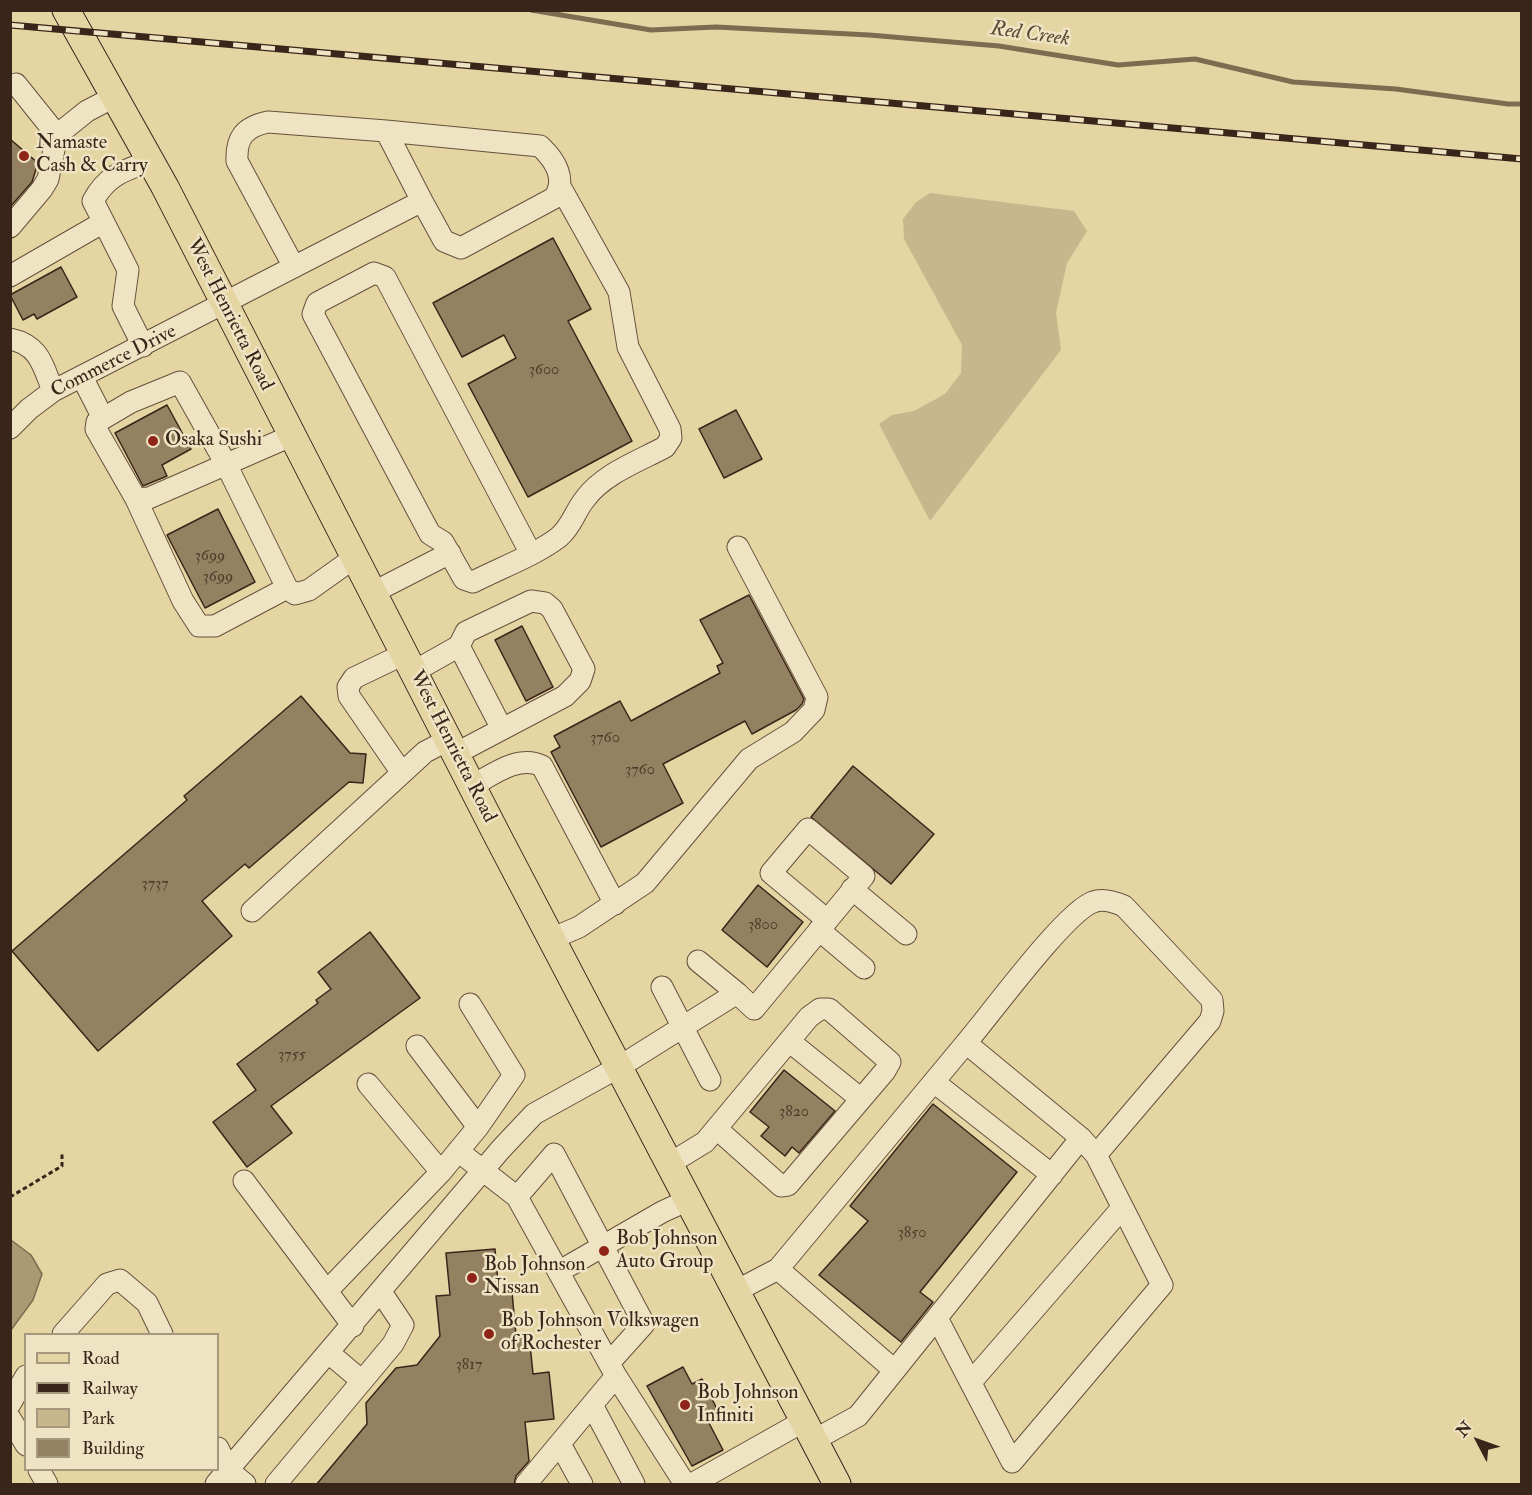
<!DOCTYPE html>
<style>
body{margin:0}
#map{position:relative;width:1532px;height:1495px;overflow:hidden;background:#e5d5a3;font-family:"IM FELL Double Pica",serif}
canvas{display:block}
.frame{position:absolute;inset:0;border:12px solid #3a251a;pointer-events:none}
.legend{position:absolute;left:24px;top:1333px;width:195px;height:138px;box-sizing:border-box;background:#eee4c3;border:2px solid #a6987f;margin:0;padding:8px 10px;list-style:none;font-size:18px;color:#3a251a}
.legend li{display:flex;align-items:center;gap:12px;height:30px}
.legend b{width:30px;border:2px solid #a6987f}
.north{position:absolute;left:1448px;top:1411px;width:60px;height:60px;-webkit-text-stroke:4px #eee4c3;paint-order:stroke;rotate:311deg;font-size:16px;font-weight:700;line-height:24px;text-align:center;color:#3a251a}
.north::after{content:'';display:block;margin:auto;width:21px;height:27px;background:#3a251a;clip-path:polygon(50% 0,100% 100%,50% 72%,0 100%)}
</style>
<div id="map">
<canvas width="1532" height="1495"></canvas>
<div class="frame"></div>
<ul class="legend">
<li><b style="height:8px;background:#e5d5a3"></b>Road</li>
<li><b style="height:8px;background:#3a251a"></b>Railway</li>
<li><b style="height:16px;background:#c8b78c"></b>Park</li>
<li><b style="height:16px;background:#938161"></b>Building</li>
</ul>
<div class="north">N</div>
</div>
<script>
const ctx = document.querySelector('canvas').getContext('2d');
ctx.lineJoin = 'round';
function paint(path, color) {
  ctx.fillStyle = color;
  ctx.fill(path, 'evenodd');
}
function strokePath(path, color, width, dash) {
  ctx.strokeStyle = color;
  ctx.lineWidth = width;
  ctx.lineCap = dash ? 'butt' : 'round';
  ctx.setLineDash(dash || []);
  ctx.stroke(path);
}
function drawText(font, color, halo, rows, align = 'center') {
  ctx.font = font + ' "IM FELL Double Pica",serif';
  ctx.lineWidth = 5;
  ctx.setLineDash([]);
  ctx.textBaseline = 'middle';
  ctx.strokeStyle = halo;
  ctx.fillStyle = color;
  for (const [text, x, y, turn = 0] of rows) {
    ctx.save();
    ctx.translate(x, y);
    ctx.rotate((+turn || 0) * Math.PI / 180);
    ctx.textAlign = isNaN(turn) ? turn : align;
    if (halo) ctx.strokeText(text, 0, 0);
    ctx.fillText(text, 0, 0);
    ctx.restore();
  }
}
const green = new Path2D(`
 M930,193L1074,211L1087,231L1067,263L1056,313L1061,350L930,521L879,424L892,415L914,411L945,394L961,373L962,345L904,239L903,219L916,202Z`);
const water = new Path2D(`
 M11,1240L31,1255L42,1274L33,1300L11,1330Z`);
const stream = new Path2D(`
 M531,10L651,30L716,27L869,35L999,46L1118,65L1195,59L1293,82L1396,89L1508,104H1522`);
const building = new Path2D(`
 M10,139L38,163L32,182L10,207Z
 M553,238L591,309L568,321L632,441L528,497L468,384L516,358L504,335L462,357L433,303Z
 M61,267L77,297L37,319L34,314L23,320L10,295Z
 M167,405L191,449L162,465L167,476L143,486L115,433Z
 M736,410L762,459L724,478L699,429Z
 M218,509L255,582L205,608L167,535Z
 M749,595L804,699L802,704L796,710L752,734L745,721L663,764L683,803L601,847L551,752L560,747L554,736L620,701L631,721L720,673L717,666L723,663L700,620Z
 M522,626L553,687L526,701L495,640Z
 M301,696L350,753L366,754L363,783L349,782L249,868L245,864L202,901L232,936L98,1051L12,951L187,800L184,796Z
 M853,766L934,834L891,884L811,817Z
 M758,885L803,922L767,967L722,930Z
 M370,932L420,998L271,1106L292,1133L247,1167L213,1122L256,1090L237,1064L318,1003L316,1000L331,989L318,972Z
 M784,1070L835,1111L799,1153L792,1147L785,1156L761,1136L769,1127L750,1112Z
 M933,1104L1017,1172L920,1292L933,1302L901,1342L819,1275L868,1221L850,1206Z
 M495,1249L499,1294L512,1292L516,1335L529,1334L533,1374L549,1372L554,1419L525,1422L529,1461L516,1476L514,1485H316L367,1424L366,1403L396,1368L417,1365L440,1336L436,1296L450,1295L446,1253Z
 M683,1367L692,1384L702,1379L721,1417L709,1423L723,1450L692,1466L647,1386Z`);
const path = new Path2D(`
 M10,1197L62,1166V1152`);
const minor = new Path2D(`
 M16,84L57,135L87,111L114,97
 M386,131L540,146C556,161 567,180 554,198L461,248L444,241L422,201
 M10,227L42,189L48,179L57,135
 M10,276L102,223
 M10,339C40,345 43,366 53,391
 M143,346L123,306L128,270L93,201C107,175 123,171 150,161
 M82,377L103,418
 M10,428L29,409L53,391L422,201L386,131L268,122C244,127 236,138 237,161L294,267
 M136,499L149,498L291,436
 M530,552L385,277L374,273L317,303L313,314L430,534L443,542L464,579L473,582C500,568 536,555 559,537C572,526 575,511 585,499C603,474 639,461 665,447L671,438L670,429L628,347L619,292L561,188
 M287,588L215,626H199L183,601L136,499L96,429L97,422L131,402L180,382L226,464L287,588L295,594L309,590L354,558
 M372,593L450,553
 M459,646L502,729
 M413,672L459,646L466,632L531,601L545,603L552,609L584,669L580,681L565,696L455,754
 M402,773L349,696L348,687L354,678L404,654
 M472,786C492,775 519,754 542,766L615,904
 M852,889L906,934
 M252,911L425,752L448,740
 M819,930L864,968
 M551,939L579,927L645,883L749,759L793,732L814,710L817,697L738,547
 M698,961L737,993
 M662,987L710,1080
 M470,1004L514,1075L478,1127
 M789,1041L861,1099
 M966,1043C990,1015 1065,912 1093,902C1103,898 1115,902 1124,906L1212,1000L1213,1011L1210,1021L1096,1155
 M934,1082L1052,1175
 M368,1084L441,1172
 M458,1151L517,1197L616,1376L526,1484
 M669,1164L705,1142L809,1017L820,1009H829L890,1062L885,1071L788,1185L781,1186L717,1129
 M244,1181L353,1326
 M517,1197L554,1154L644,1324L609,1363
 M778,1269L894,1370
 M560,1271L662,1212L688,1200
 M327,1291L441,1172L478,1127L417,1046
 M736,1291L778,1269L966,1043L1081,1138L858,1416L814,1440
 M937,1318L1012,1462L1162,1285L1096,1155L1081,1138
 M63,1334L107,1284L120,1280L147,1303L162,1334
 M330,1354L362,1381
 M616,1376L685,1484
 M971,1382L1122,1208
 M10,1404L26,1376
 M592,1405L634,1484
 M10,1418L26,1445
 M560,1444L582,1484
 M218,1448L229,1471L245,1484
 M39,1470L47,1484
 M216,1484L501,1149L534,1114L619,1067L737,993L754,1009L864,876L808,829L771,873L827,920
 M276,1484L393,1344L403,1325L381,1292
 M692,1484L804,1421`);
const major = new Path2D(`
 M66,10L165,187L497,835L837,1484`);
const rail = new Path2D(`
 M10,25L1522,159`);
const markers = [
 [24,156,6,"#8f2418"],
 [153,441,6,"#8f2418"],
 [604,1251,6,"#8f2418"],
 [472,1278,6,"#8f2418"],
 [489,1334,6,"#8f2418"],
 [685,1405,6,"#8f2418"]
];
const numberNames = [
 ["3600",544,371],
 ["3699",210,557],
 ["3699",218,578],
 ["3760",605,739],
 ["3760",640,771],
 ["3737",155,885],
 ["3800",763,926],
 ["3755",292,1056],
 ["3820",794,1113],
 ["3850",912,1234],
 ["3817",469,1366]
];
const poiNames = [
 ["Namaste",36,144],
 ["Cash & Carry",36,167],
 ["Osaka Sushi",165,441],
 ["Bob Johnson",616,1240],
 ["Auto Group",616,1263],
 ["Bob Johnson",484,1266],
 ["Nissan",484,1289],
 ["Bob Johnson Volkswagen",501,1322],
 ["of Rochester",501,1345],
 ["Bob Johnson",697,1394],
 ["Infiniti",697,1417]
];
const streetNames = [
 ["West Henrietta Road",229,315,63],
 ["Commerce Drive",114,362,-27],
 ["West Henrietta Road",452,747,63]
];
const waterNames = [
 ["Red Creek",1030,35,8]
];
paint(green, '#c8b78c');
paint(water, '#ab9974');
strokePath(water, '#7e6b50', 1.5);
strokePath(stream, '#7e6b50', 5);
paint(building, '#938161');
strokePath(building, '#3a251a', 1.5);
strokePath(minor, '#65513c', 23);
strokePath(major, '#3a251a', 29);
strokePath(path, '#3a251a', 3, [4.5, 3]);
strokePath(minor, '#eee4c3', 21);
strokePath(major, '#e5d5a3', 27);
strokePath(rail, '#3a251a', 7);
strokePath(rail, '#eee4c3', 4.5, [14]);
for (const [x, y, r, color] of markers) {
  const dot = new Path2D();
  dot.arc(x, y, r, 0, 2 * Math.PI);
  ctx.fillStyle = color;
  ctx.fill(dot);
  strokePath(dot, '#eee4c3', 2);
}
drawText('16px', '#503c2c', null, numberNames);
drawText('20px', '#3a251a', '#eee4c3', poiNames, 'left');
drawText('20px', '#3a251a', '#eee4c3', streetNames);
drawText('italic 21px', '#5c4835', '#eee4c3', waterNames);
</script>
